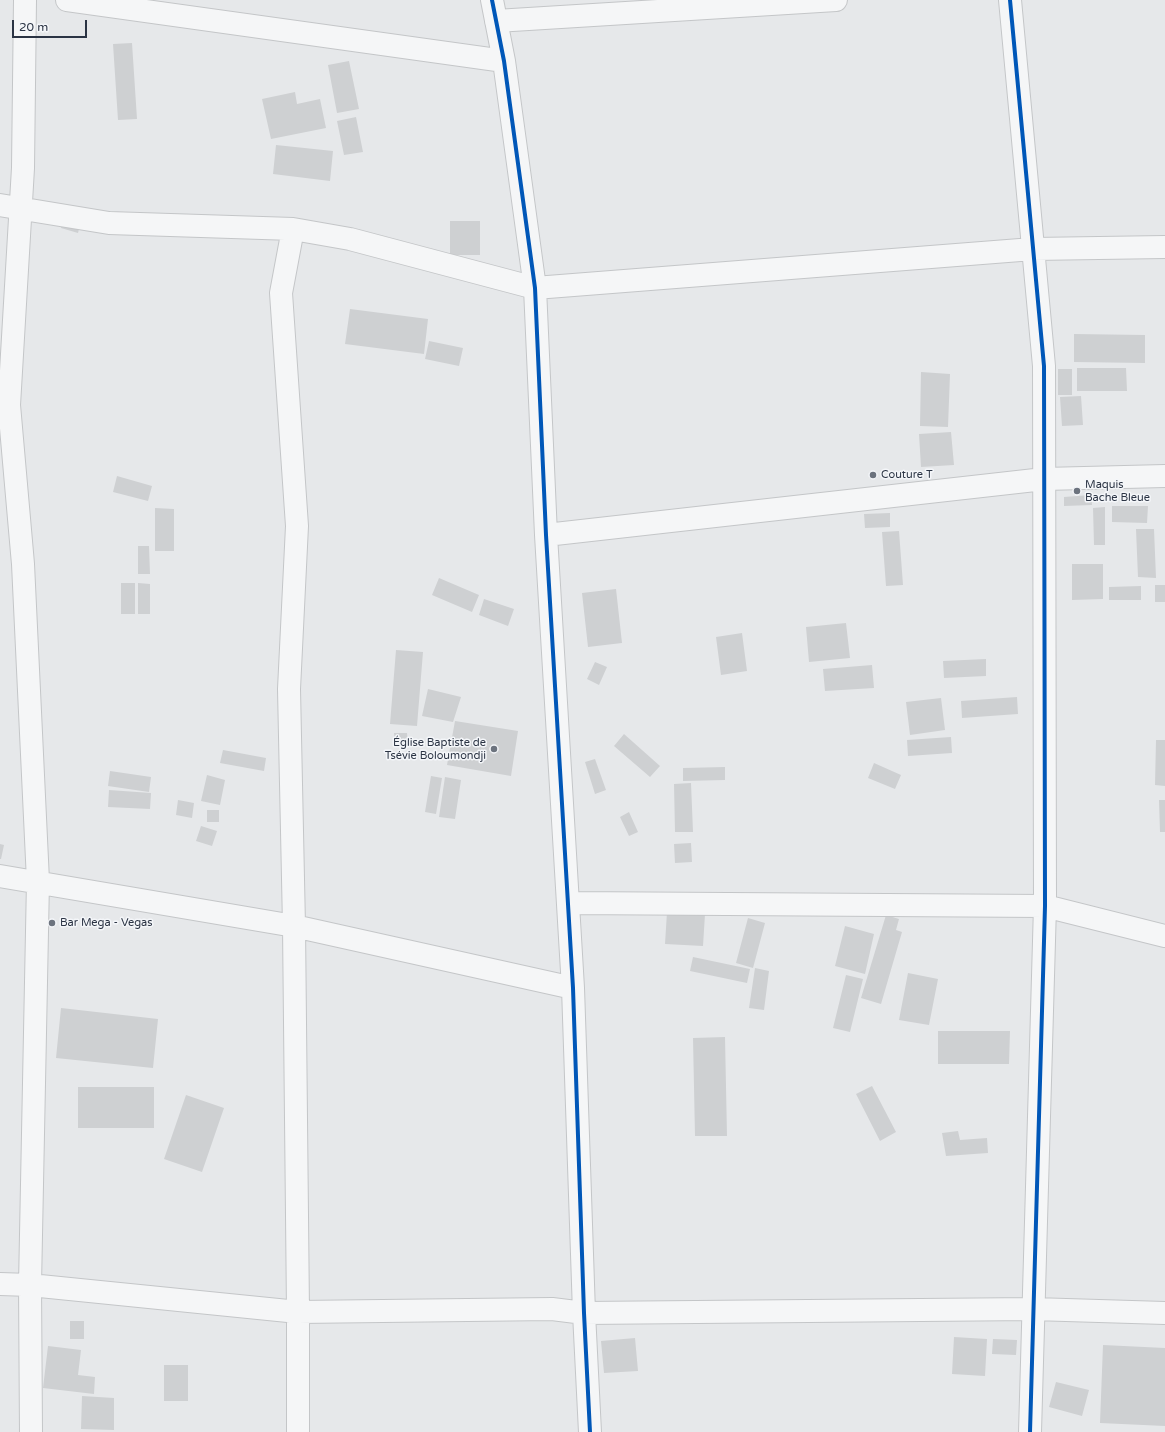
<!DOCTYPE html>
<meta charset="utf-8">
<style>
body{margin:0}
#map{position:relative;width:1165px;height:1432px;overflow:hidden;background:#e6e8ea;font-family:"Varela Round",sans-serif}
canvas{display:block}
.scale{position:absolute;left:12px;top:20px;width:75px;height:18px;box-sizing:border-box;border:2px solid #2b3444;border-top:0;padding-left:5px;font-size:12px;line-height:14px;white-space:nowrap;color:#2b3444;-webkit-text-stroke:3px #f4f6f9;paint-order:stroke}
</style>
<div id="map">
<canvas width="1165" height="1432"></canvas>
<div class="scale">20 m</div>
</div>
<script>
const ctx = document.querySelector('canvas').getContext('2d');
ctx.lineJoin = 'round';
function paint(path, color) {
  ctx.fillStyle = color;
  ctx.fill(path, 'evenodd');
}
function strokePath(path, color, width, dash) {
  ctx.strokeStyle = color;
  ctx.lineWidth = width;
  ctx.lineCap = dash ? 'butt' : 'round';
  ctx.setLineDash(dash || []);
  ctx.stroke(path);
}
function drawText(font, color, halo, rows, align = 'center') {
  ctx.font = font + ' "Varela Round",sans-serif';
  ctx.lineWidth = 3;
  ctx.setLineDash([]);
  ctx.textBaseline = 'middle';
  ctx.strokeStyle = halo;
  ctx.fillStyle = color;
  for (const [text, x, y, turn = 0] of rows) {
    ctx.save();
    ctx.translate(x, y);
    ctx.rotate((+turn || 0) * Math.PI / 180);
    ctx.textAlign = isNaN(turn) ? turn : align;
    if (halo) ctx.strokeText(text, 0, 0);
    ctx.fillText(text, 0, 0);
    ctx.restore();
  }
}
const building = new Path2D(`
 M132,43L137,119L118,120L113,44Z
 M349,61L359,109L337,113L328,65Z
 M295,92L297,104L320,99L326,128L271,139L262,99Z
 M356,117L363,152L344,155L337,121Z
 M276,145L333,151L330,181L273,174Z
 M62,220L80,225L78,233L61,228Z
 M450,221H480V255H450Z
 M350,309L428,319L424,354L345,344Z
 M1074,334L1145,335V363L1074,362Z
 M429,341L463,348L459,366L425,359Z
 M1077,368H1126L1127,391H1077Z
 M1058,369H1072V395H1058Z
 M921,372L950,374L948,427L920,426Z
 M1081,396L1083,425L1062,426L1060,397Z
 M951,432L954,465L921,467L919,434Z
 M117,476L152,486L148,501L113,492Z
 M1091,495L1092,505L1064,506V497Z
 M1112,506H1148L1147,523L1112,522Z
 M1105,507V545H1094L1093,508Z
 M155,508L174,509V551H155Z
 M890,513V527L865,528L864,514Z
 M1136,529H1154L1156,578L1138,577Z
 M899,531L903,585L886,586L882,532Z
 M138,546H149L150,574H138Z
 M1072,564H1103V599L1072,600Z
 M439,578L479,595L472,612L432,595Z
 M121,583H135V614H121Z
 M138,583L150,584V614H138Z
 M1155,585H1165V602H1155Z
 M1141,586V600H1109V587Z
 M616,589L622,643L588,647L582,593Z
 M484,599L514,609L508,626L479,615Z
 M846,623L850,658L809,662L806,627Z
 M742,633L747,671L721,675L716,637Z
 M396,650L423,652L417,726L390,724Z
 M986,659V676L944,678L943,661Z
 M595,662L607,667L599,685L587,679Z
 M872,665L874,688L825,691L823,669Z
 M428,689L461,697L453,722L422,716Z
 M1017,697L1018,714L962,718L961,701Z
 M941,698L945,730L910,735L906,702Z
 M455,721L518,731L511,776L447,765Z
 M394,733H407L408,745H395Z
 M624,734L660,766L650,777L614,746Z
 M951,737L952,753L908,756L907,740Z
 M1156,740H1165V786L1155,785Z
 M223,750L266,758L264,771L220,763Z
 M595,759L606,790L595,794L585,762Z
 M874,763L901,775L895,789L868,778Z
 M725,767V780L683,781V768Z
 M110,771L151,777L149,792L108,786Z
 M207,775L225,780L220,805L201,801Z
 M431,776L442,778L436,814L425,812Z
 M445,777L461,780L455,819L439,817Z
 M691,783L693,832H675L674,784Z
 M109,790L151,793L150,809L108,807Z
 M178,800L194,803L192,818L176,815Z
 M1159,800H1165V832H1160Z
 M207,810H219V822H207Z
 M629,812L638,832L629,836L620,817Z
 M201,826L217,831L212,846L196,841Z
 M691,843L692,862L675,863L674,844Z
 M0,844L4,845L1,859H0Z
 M667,912L705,914L703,946L665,944Z
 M886,915L899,919L896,930L902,932L881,1004L861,998Z
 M748,918L765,923L753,968L736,963Z
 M845,926L874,934L865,974L835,966Z
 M693,957L750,969L747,983L690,971Z
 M755,968L769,971L764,1010L749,1008Z
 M908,973L938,979L929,1025L899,1020Z
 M846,975L863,979L850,1032L833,1028Z
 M61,1008L158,1019L153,1068L56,1058Z
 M938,1031H1010L1009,1064H938Z
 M725,1037L727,1136H695L693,1038Z
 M872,1086L896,1132L880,1141L856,1094Z
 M78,1087H154V1128H78Z
 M186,1095L224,1108L202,1172L164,1159Z
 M958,1131L960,1140L987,1138L988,1153L946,1156L942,1133Z
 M70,1321H84V1339H70Z
 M954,1337L987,1339L985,1376L952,1374Z
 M635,1338L638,1371L604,1373L601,1341Z
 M993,1339L1017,1340L1016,1355L992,1354Z
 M1103,1345L1165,1348V1426L1100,1423Z
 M48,1346L81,1350L78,1375L95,1377L94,1394L43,1388Z
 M164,1365H188V1401H164Z
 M1056,1382L1089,1390L1082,1416L1049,1407Z
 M82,1396L114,1398V1430L81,1429Z`);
const minor = new Path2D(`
 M25,0L23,168L9,405L23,564L38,881L30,1285L31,1432
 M67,0L504,61
 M492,0L504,61L535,288L546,535L573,988L584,1313L590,1432
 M1010,0L1044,366L1045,906L1030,1432
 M496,21L836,0
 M0,205L109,223L293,229L350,239L535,288L1033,249L1165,247
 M546,535L1044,479L1165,476
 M0,876L294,926L573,988
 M568,903L1045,906L1165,936
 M0,1284L30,1285L298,1312L294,926L289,689L297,526L281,293L293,229
 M298,1432V1312L552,1309L584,1313L1033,1309L1165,1313`);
const cycleway = new Path2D(`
 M492,0L504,61L535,288L546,535L573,988L584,1313L590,1432
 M1010,0L1044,366L1045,906L1030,1432`);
const markers = [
 [873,475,4,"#6c737e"],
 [1077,491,4,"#6c737e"],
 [494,749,4,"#6c737e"],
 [52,923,4,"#6c737e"]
];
const poiNames = [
 ["Couture T",881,475],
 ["Maquis",1085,485],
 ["Bache Bleue",1085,498],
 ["Église Baptiste de",486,743,"right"],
 ["Tsévie Boloumondji",486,756,"right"],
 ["Bar Mega - Vegas",60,923]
];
paint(building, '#ced0d2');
strokePath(minor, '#c4c6c8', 24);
strokePath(minor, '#f5f6f7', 22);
strokePath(cycleway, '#0057b8', 4);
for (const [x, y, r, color] of markers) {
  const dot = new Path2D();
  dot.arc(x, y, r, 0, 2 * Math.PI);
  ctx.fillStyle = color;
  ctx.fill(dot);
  strokePath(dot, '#f4f6f9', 1.5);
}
drawText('11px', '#2b3444', '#f4f6f9', poiNames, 'left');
</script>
